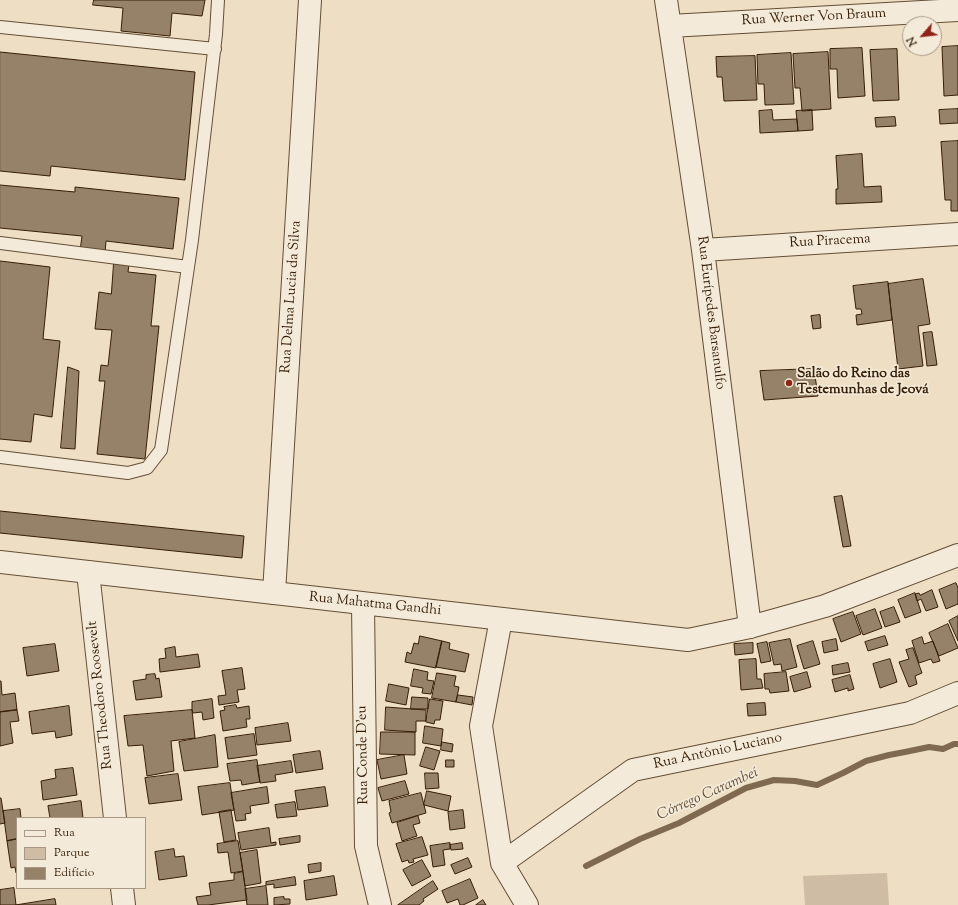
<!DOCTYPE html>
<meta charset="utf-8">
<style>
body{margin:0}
#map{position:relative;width:958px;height:905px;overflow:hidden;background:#eddec4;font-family:"Sorts Mill Goudy",serif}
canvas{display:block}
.legend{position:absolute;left:16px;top:817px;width:130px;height:72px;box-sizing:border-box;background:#f3ead9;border:1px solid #a89884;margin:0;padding:5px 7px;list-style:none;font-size:12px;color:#371e05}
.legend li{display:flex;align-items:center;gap:8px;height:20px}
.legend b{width:20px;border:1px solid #a89884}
.north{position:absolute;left:902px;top:16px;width:40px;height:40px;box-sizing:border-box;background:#f3ead9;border:1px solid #a89884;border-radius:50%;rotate:242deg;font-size:11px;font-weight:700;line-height:16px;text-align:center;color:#371e05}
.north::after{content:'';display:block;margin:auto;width:14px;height:18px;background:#8f2418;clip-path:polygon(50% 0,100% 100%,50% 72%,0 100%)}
</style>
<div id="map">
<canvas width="958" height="905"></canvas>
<ul class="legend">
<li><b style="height:5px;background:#f3ead9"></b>Rua</li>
<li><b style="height:11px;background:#cebda4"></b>Parque</li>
<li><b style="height:11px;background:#968268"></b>Edifício</li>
</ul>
<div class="north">N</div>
</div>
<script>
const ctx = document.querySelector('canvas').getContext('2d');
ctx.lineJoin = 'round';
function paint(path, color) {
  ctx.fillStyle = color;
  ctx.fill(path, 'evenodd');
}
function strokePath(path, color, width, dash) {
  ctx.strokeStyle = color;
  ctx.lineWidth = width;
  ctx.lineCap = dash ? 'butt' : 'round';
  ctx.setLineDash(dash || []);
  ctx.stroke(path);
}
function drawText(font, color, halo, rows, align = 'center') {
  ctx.font = font + ' "Sorts Mill Goudy",serif';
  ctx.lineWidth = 3.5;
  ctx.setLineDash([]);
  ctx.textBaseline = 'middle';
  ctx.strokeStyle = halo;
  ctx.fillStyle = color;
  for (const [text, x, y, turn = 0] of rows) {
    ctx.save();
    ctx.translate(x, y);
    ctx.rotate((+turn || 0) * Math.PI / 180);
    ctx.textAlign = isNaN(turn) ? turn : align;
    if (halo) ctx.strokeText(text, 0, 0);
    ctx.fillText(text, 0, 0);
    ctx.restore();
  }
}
const green = new Path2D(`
 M887,873L889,905H805L803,876Z`);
const stream = new Path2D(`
 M586,866L640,839L679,823L746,788L774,780L795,781L817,785L843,773L866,761L889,755L905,752L929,747L943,749L954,744H958`);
const building = new Path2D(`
 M94,0H205L202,16L172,13L170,36L121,31L123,8L93,5Z
 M958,46V95L944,96L942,47Z
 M862,48L865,96L838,98L837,69H830V49Z
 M897,49L899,100L873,101L870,50Z
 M0,52L195,72L185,180L51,166L50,176L0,171Z
 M828,52L831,109L802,111L800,88H795L793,54Z
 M791,53L794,104L765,105L764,84H758L757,55Z
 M755,56L757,100L724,101L722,77H717L716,57Z
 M958,109V123L940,124L939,110Z
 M772,110L773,120L797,119L798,131L760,133L759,111Z
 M812,110L813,130L798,131L796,111Z
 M895,117L896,126L876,127L875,118Z
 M958,141V211H951V200H945L941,142Z
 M862,154L864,187L881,186L882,202L836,204V189H838L836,156Z
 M0,185L75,192V187L179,198L173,249L106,241L105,253L80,251L82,236L0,228Z
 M0,261L50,267L43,339L60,341L52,417L34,414L31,442L0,439Z
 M114,263L129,264L128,272L156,275L151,326H159L145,459L97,454L105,381H99L101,365L108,366L112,330L95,329L99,292L111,294Z
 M923,279L930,324L918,326L923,366L898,369L888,284Z
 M888,282L892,320L857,325L856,315L862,314L861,309H856L853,286Z
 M820,315L821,328L813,329L811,316Z
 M932,332L937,365L927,366L923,333Z
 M68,367L79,371L75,449L61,448Z
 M814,369L818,396L764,400L760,371Z
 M842,496L851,546L843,547L834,497Z
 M0,511L244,536L242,558L0,533Z
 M956,583L958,588V604L946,609L939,590Z
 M932,590L938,607L926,611L921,599L917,601L915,594L919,593L920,595Z
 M915,593L921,612L905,618L898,600Z
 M894,607L900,622L885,627L880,612Z
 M875,609L882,628L863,635L856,616Z
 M853,612L861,634L841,642L833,619Z
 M958,616V641L949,621Z
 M948,624L958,648L939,656L929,633Z
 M420,636L442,641L436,668L405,662L407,652L411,654L414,643L418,644Z
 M885,636L888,645L868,651L865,642Z
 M922,637L924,644L933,641L940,661L933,663L931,659L919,663L912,641Z
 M790,639L797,667L782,671L781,664L774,665L769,643Z
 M836,639L838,650L824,653L822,642Z
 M442,641L450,643L449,649L469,654L465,672L436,667Z
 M813,641L820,664L804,669L797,646Z
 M767,642L771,661L761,663L757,644Z
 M753,643V653L735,655L734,644Z
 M55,644L59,671L27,676L23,648Z
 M175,647L176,657L198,654L200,667L160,672L159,659L166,658L165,649Z
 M913,648L922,673L915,676L917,684L909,687L899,662L909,659L906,650Z
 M756,659L757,679H761L763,688L741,690L739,660Z
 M890,659L897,682L880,688L873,664Z
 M848,663L850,672L833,675L832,666Z
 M242,668L245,689L237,690L239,702L219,705L218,696L226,695L222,671Z
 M414,669L428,672L427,680L434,681L431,694L422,693L423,688L411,686Z
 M786,672L789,691L770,693L769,689H765L764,674Z
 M807,672L811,687L794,692L790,677Z
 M437,673L456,676L454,686L459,687L456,702L432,698Z
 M155,674L156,679L159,678L162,697L136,700L133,681L146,679V675Z
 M850,675L854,689L848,691V688L835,692L832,680Z
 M0,681H1L2,695L15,693L17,710L0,712Z
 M389,684L409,688L406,705L386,701Z
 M458,695L473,697L472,705L456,702Z
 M412,697L428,698V709H411Z
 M212,699L214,718L203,720L202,712L193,713L192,710V702Z
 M430,699L443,701L440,720H435L434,724L426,722Z
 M765,703L766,715L748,716L747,704Z
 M236,705L237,708L249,706L250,719H246L247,727L223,731L220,711L225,710L224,707Z
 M69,706L72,735L56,738L55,731L32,734L29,712Z
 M386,707L426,710V721H416V732L385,730Z
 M17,710L19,721L10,722L13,743L0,746V712Z
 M192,710L195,738L171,741L174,771L147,776L143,745L128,746L124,716Z
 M288,723L291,741L257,745L255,728Z
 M425,726L443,729L441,746L423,743Z
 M381,732H415V755L380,754Z
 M254,734L257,755L228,759L225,738Z
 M215,735L218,767L184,771L179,742Z
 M442,742L453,744L452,752L441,750Z
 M426,747L440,751L434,770L420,766Z
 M320,751L323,769L296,773L293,755Z
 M404,755L407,774L381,779L377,760Z
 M257,760L260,782L242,785L241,780L230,781L227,764Z
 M446,760H454V767H446Z
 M291,761L293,772L275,775L276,781L260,783L257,766Z
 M73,768L77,795L43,800L41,781L56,778L55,770Z
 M425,773H438L439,788L426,789Z
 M178,774L182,800L149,804L145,778Z
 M405,781L409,794L382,801L378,788Z
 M230,783L234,810L202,815L198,787Z
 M267,787L269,803L250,806L251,813L245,814L246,820L236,821L231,793Z
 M325,787L328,806L298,810L295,791Z
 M427,791L451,796L448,811L424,805Z
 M421,793L426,813L392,823L389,813L391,812L389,801Z
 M0,798H1L5,823L0,824Z
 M81,801L83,818H50L48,806Z
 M295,802L297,816L277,818L275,805Z
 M20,809L21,818H17V839L7,841L3,811Z
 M231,810L236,840L224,842L219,812Z
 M463,810L465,828L450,830L448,812Z
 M418,816L420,823L413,825L417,836L402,841L397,823Z
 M269,828L271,843L276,842V845L241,850L238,833Z
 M300,836V842L280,845L279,839Z
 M422,837L428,855L413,859L414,862L409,863L408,860L402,862L396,844Z
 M17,839V872L16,873L15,867L11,868L7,841Z
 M238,841L243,871L231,873L228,852L218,853L217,844Z
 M450,843V849L443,850L445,865L433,867L430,846Z
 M462,843L463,849L451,850L450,845Z
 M174,849L175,857L184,856L187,876L159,880L155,852Z
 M257,850L261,883L245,886L240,853Z
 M468,858L472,867L455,874L451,865Z
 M422,860L431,876L412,886L403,870Z
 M321,863V871L309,873L308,865Z
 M243,872L247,900L208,905H198L196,897L211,895L209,883L234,880V874Z
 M334,876L337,895L306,900L304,881Z
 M295,877L296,885L274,888V884L266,885V882Z
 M470,879L478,898L463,905H460L458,899L447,903L442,891Z
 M433,881L438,889L423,899L424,901L419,905H398Z
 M266,886L268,905H247L245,889Z
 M14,888L16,905H0V890Z
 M284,897V899H290V904L274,905V898Z
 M55,899L56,905H16Z
 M483,900L486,905H476Z`);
const service = new Path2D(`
 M0,27L215,49
 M0,243L188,267
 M0,457L128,473L147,468L161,450L192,240L216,34L218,0`);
const minor = new Path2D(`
 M666,0L703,250L750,627
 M670,26L958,10
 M703,250L958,234
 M88,572L115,818
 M274,593L310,0
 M363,604L366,846L380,905
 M501,619L481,726L502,863L527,905
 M502,863L633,770L910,713L958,693
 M122,888L124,905`);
const tertiary = new Path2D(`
 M0,562L688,640L750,627L825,606L958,555`);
const markers = [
 [789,383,4,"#8f2418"]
];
const streetNames = [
 ["Rua Werner Von Braum",814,18,-3],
 ["Rua Piracema",830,242,-3],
 ["Rua Delma Lucia da Silva",292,297,-86],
 ["Rua Eurípedes Barsanulfo",710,313,83],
 ["Rua Mahatma Gandhi",375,605,6],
 ["Rua Theodoro Roosevelt",101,695,-96],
 ["Rua Antônio Luciano",718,752,-12],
 ["Rua Conde D'eu",364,755,-91]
];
const poiNames = [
 ["Salão do Reino das",797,375],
 ["Testemunhas de Jeová",797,391]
];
const waterNames = [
 ["Córrego Carambeí",708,795,-24]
];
paint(green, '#cebda4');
strokePath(stream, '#7f6a51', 6);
paint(building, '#968268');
strokePath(building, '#371e05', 1);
strokePath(service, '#644e35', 14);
strokePath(minor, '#644e35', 24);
strokePath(tertiary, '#644e35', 24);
strokePath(service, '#f3ead9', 12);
strokePath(minor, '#f3ead9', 22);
strokePath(tertiary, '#f3ead9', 22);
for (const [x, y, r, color] of markers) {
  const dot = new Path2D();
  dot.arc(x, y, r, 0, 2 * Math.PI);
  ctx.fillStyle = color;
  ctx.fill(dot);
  strokePath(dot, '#f3ead9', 1.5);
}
drawText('14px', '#371e05', '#f3ead9', streetNames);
drawText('bold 14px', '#371e05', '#f3ead9', poiNames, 'left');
drawText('italic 15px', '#614a31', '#f3ead9', waterNames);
</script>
